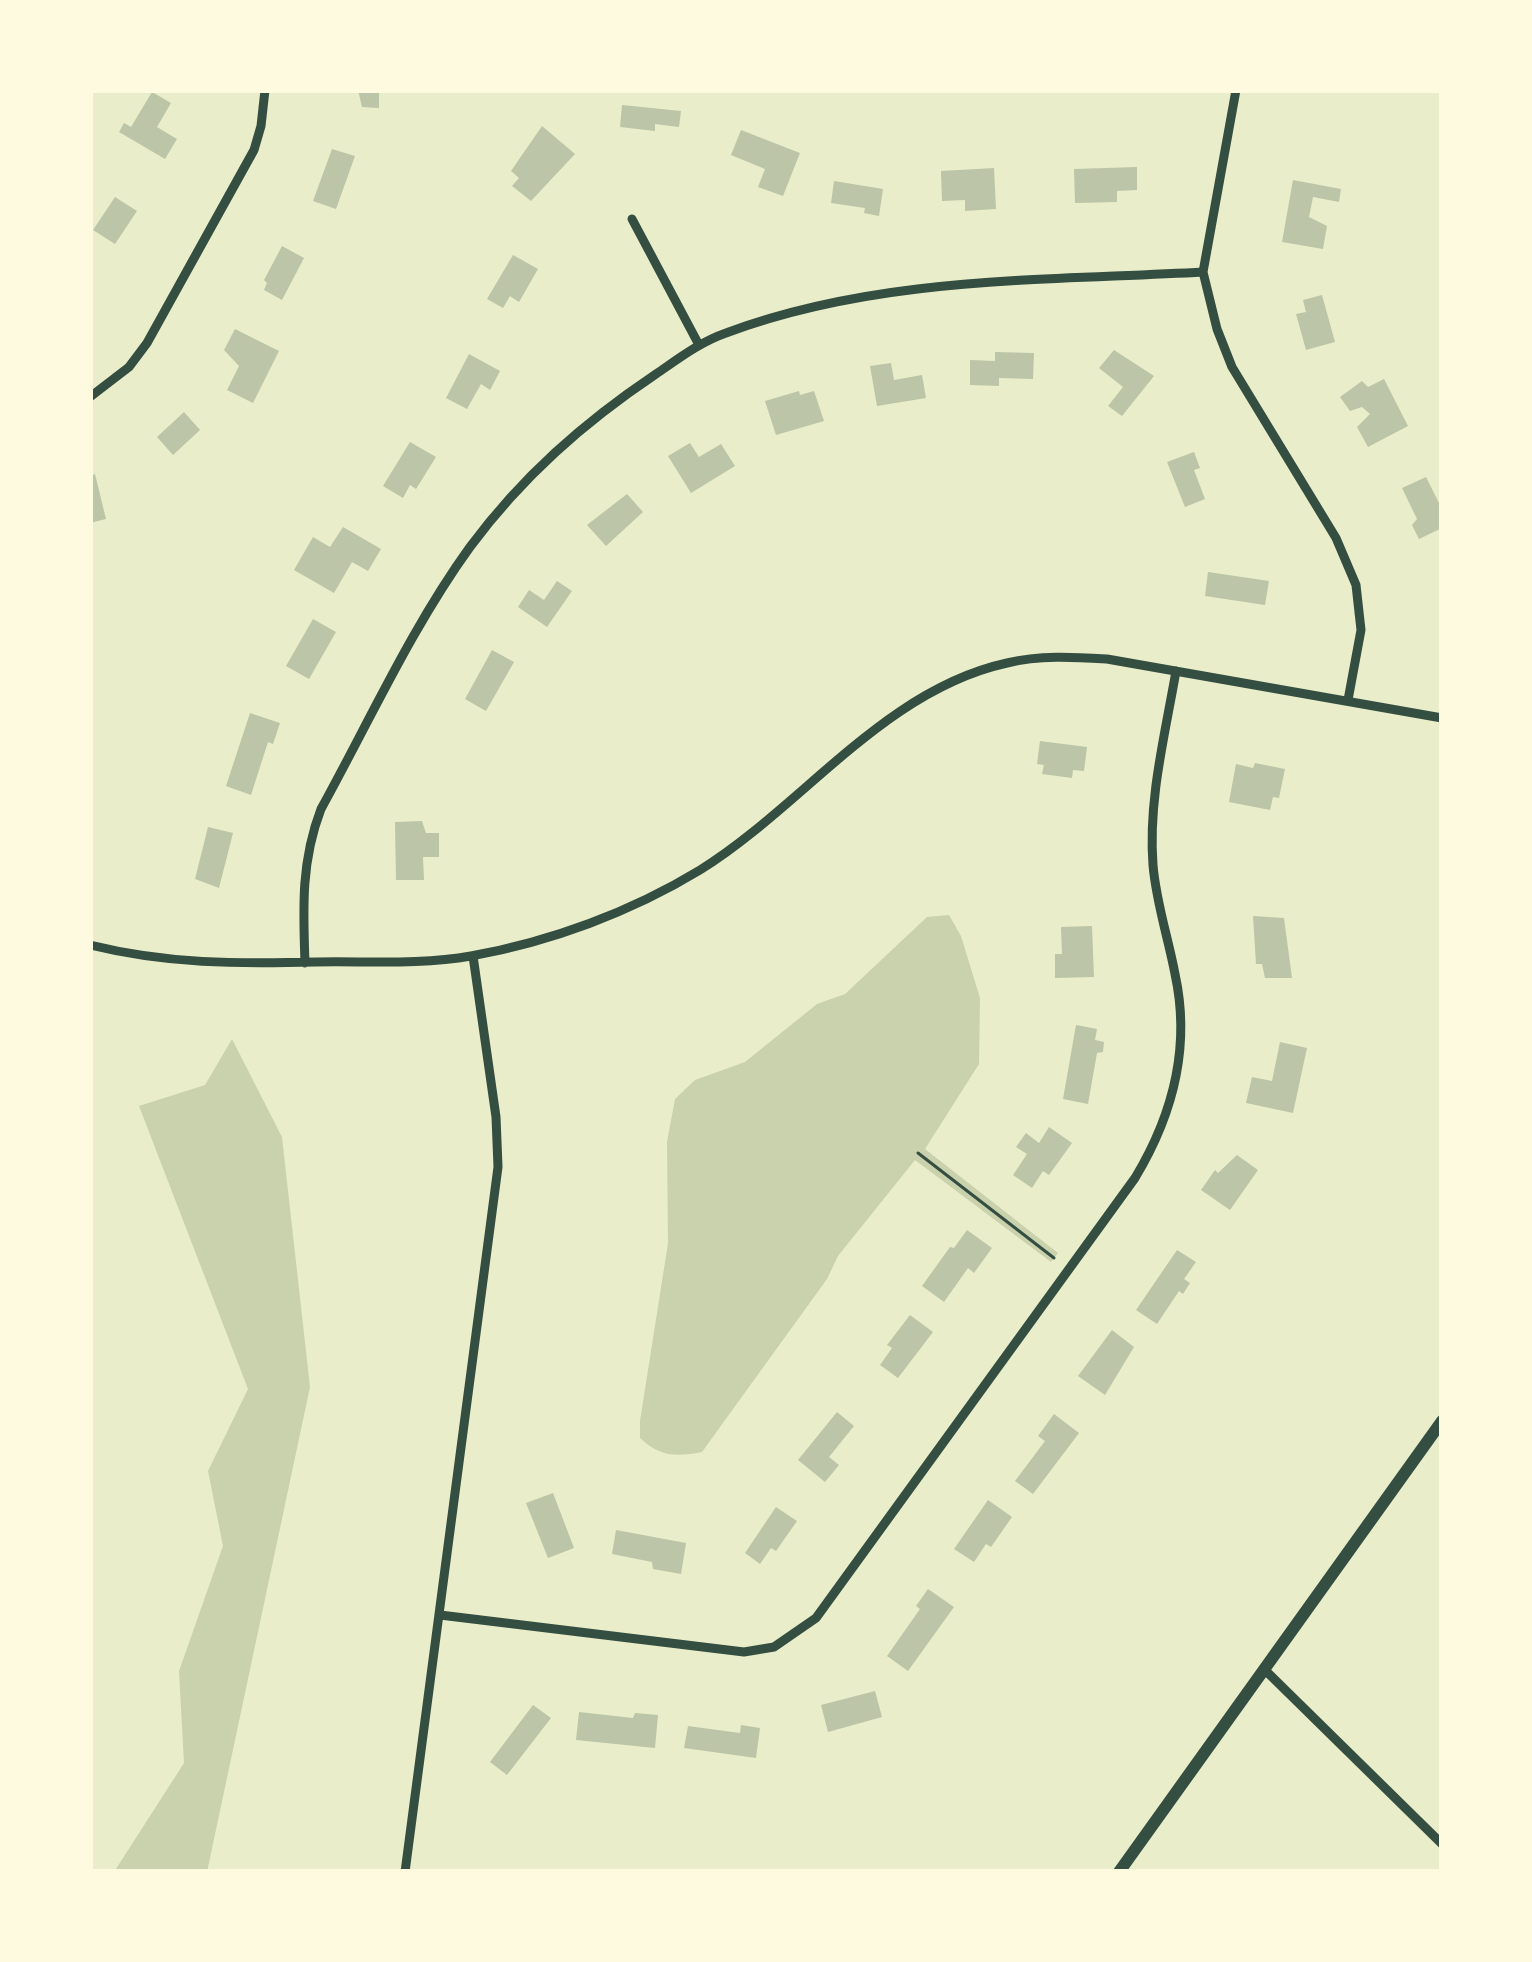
<!DOCTYPE html>
<style>
body{margin:0}
#map{position:relative;width:1532px;height:1962px;overflow:hidden;background:#e9edc9;font-family:"Fira Sans Condensed",sans-serif}
canvas{display:block}
.frame{position:absolute;inset:0;border:93px solid #fefae0;pointer-events:none}
</style>
<div id="map">
<canvas width="1532" height="1962"></canvas>
<div class="frame"></div>
</div>
<script>
const ctx = document.querySelector('canvas').getContext('2d');
ctx.lineJoin = 'round';
function paint(path, color) {
  ctx.fillStyle = color;
  ctx.fill(path, 'evenodd');
}
function strokePath(path, color, width, dash) {
  ctx.strokeStyle = color;
  ctx.lineWidth = width;
  ctx.lineCap = dash ? 'butt' : 'round';
  ctx.setLineDash(dash || []);
  ctx.stroke(path);
}
const green = new Path2D(`
 M949,915L961,936L980,998L979,1064L925,1149L1058,1253L1051,1262L915,1160L838,1256L827,1279L702,1452C676,1457 660,1457 640,1438V1421L668,1243L667,1142L675,1099L695,1080L745,1062L817,1004L845,994L927,917Z
 M232,1039L282,1137L310,1387L207,1872H114L184,1763L179,1671L223,1546L208,1471L248,1389L139,1106L205,1085Z`);
const building = new Path2D(`
 M358,90H379V108L362,107Z
 M152,92L171,103L157,127L177,139L165,159L119,132L124,123L131,127Z
 M622,105L681,111L679,127L655,124V131L620,127Z
 M542,126L575,154L531,201L512,186L519,178L511,171Z
 M741,130L800,153L783,196L758,187L765,169L731,155Z
 M332,149L355,156L336,209L313,201Z
 M1137,167V190L1117,191V202L1075,203L1074,169Z
 M994,168L996,209L965,211V200L942,201L941,171Z
 M1293,180L1341,189L1339,202L1313,197L1309,217L1327,226L1323,249L1282,242Z
 M834,181L883,189L879,216L864,213L865,208L831,203Z
 M115,197L137,211L115,244L93,230Z
 M282,246L304,258L282,300L264,290L267,283L264,280Z
 M513,255L538,269L519,302L510,296L503,308L487,299Z
 M1322,295L1335,342L1306,350L1296,314L1306,312L1303,300Z
 M235,329L279,351L253,403L227,390L239,366L224,350Z
 M1114,350L1154,376L1122,416L1108,406L1123,387L1099,368Z
 M995,352L1034,353L1033,379L999,378V386L970,385V360L995,361Z
 M469,354L500,371L490,390L481,384L467,409L446,398Z
 M891,363L894,380L922,375L926,398L877,406L870,366Z
 M1384,379L1408,426L1368,447L1357,427L1370,414L1362,407L1350,411L1340,397L1362,381L1368,387Z
 M799,391L800,395L814,391L824,421L776,435L765,401Z
 M184,412L200,430L173,455L157,437Z
 M410,442L436,457L416,489L410,485L403,498L383,486Z
 M690,443L699,457L721,444L735,466L691,493L668,456Z
 M1194,452L1200,468L1194,470L1205,499L1185,507L1167,462Z
 M95,474L106,519L90,523V476Z
 M1426,477L1442,509V528L1419,539L1412,525L1417,519L1402,488Z
 M627,494L643,512L606,546L587,525Z
 M343,527L381,549L368,571L352,562L334,593L294,570L313,537L330,547Z
 M1208,572L1269,581L1265,605L1205,596Z
 M557,581L572,591L547,627L518,607L529,590L544,600Z
 M313,619L336,632L309,679L286,666Z
 M492,650L514,662L486,711L465,699Z
 M250,713L280,723L273,744L268,742L251,795L226,786Z
 M1040,741L1087,747L1084,771L1073,770L1072,778L1042,774L1044,765L1037,764Z
 M1255,763L1285,769L1279,798L1273,797L1270,810L1229,802L1236,764L1253,768Z
 M422,821L426,833H439V857H423L424,880H396L395,822Z
 M208,827L233,833L219,888L195,879Z
 M1253,916L1284,918L1292,978H1265L1262,964H1256Z
 M1092,926L1094,977L1055,978V954H1062L1061,927Z
 M1076,1025L1097,1029L1095,1040L1104,1042L1103,1052L1097,1053L1088,1104L1063,1099Z
 M1280,1042L1307,1048L1293,1113L1246,1103L1252,1077L1272,1081Z
 M1049,1127L1072,1143L1049,1175L1043,1171L1032,1188L1013,1175L1027,1154L1016,1147L1026,1133L1039,1143Z
 M1237,1155L1258,1170L1230,1210L1201,1190L1215,1170L1218,1173Z
 M967,1230L992,1248L974,1273L968,1268L944,1302L922,1286L950,1247L954,1248Z
 M1177,1250L1196,1262L1184,1279L1190,1283L1183,1294L1179,1291L1157,1324L1136,1310Z
 M910,1315L933,1332L898,1378L880,1365L892,1348L887,1345Z
 M1112,1330L1134,1347L1105,1395L1078,1376Z
 M837,1412L854,1426L829,1457L839,1465L825,1482L798,1460Z
 M1054,1414L1079,1433L1033,1494L1015,1481L1045,1441L1038,1436Z
 M553,1493L574,1548L548,1558L526,1503Z
 M988,1500L1012,1517L991,1547L986,1544L974,1562L954,1549Z
 M776,1507L797,1521L776,1551L771,1548L760,1564L745,1553Z
 M616,1530L686,1543L681,1574L653,1569L652,1562L612,1554Z
 M928,1589L954,1607L908,1671L887,1656L920,1609L916,1606Z
 M875,1691L882,1717L828,1732L821,1705Z
 M533,1705L551,1718L507,1775L490,1762Z
 M579,1712L633,1718L635,1713L658,1715L655,1748L576,1740Z
 M741,1725L760,1728L756,1758L684,1748L688,1726L740,1733Z`);
const path = new Path2D(`
 M918,1153L1054,1258`);
const minor = new Path2D(`
 M1236,90L1203,272L1217,329L1232,367L1336,538L1356,585L1361,630L1348,700
 M632,219L699,345
 M90,397L129,367L147,343L254,150L261,126L265,90
 M90,945C167,964 237,964 316,962C366,961 421,965 471,956C550,942 631,912 700,870C803,806 884,690 1007,663C1040,655 1073,657 1107,659L1442,718
 M305,963C303,908 301,861 321,809C369,722 412,627 470,547C522,477 583,423 656,374C678,359 700,342 726,333C879,276 1043,281 1203,272
 M440,1615L744,1652L774,1647L816,1618L1135,1178C1173,1115 1191,1047 1175,974C1168,937 1156,902 1153,865C1148,800 1165,735 1176,671
 M1265,1670L1442,1844
 M405,1872L498,1167L496,1117L473,956`);
const tertiary = new Path2D(`
 M1119,1872L1442,1421`);
paint(green, '#cad2ad');
paint(building, '#bcc5a7');
strokePath(path, '#344e41', 3);
strokePath(minor, '#344e41', 9);
strokePath(tertiary, '#344e41', 12);
</script>
